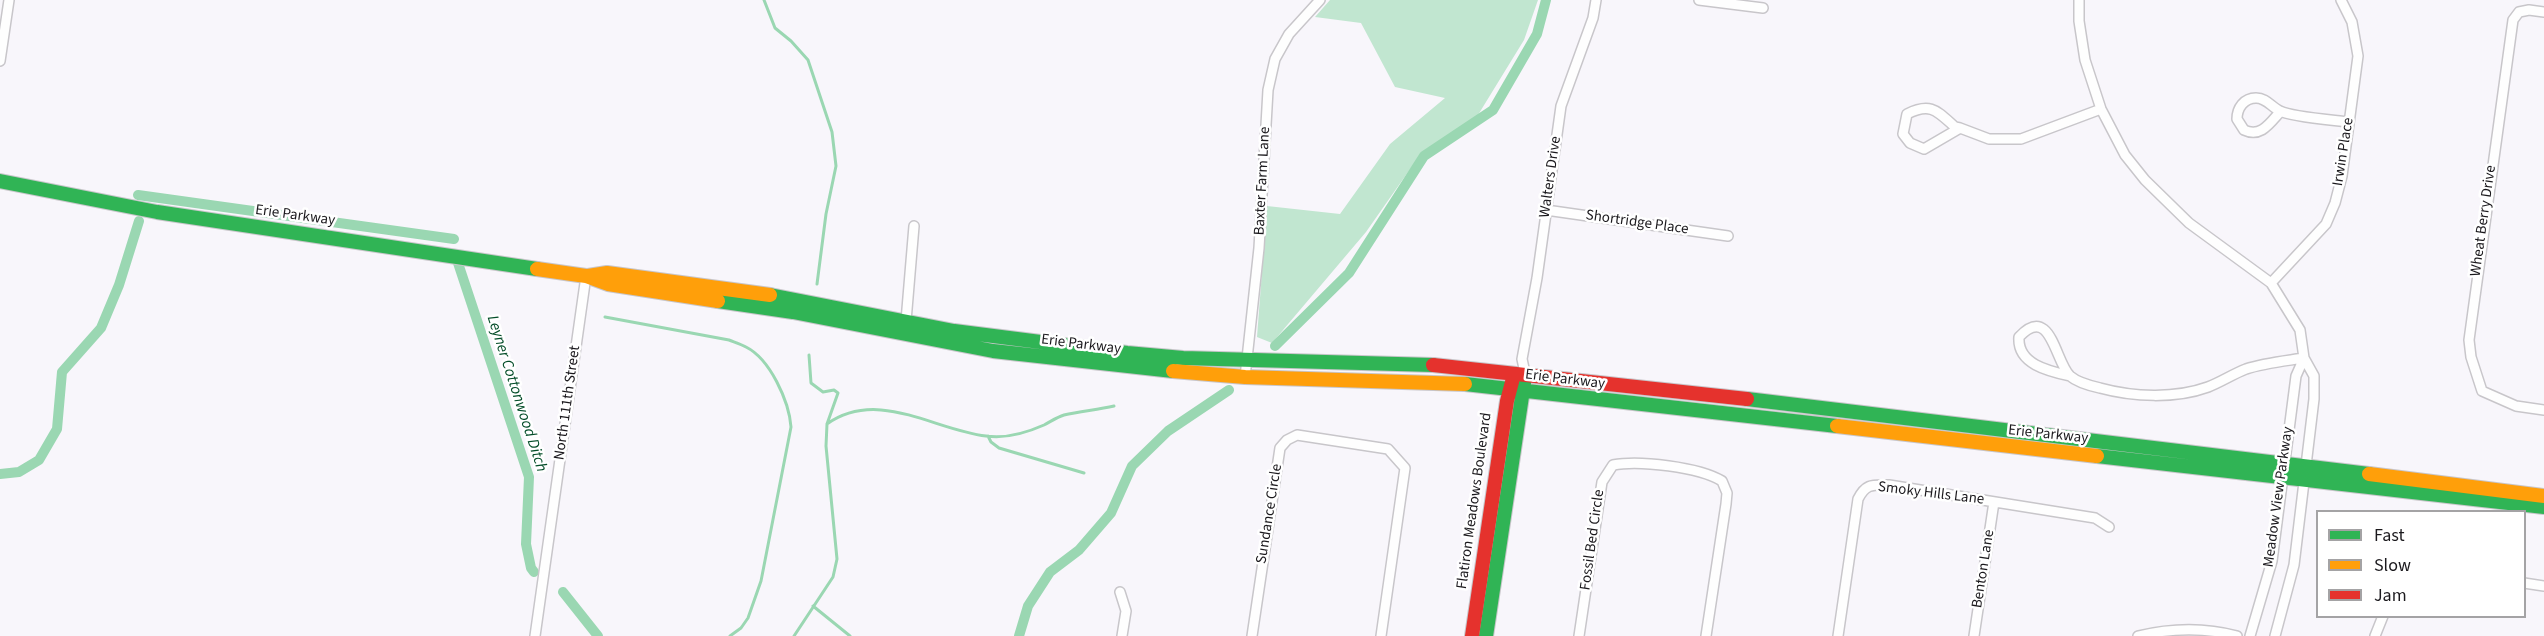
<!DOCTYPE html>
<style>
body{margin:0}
#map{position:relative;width:2544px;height:636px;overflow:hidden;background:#f8f6fb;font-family:"Source Sans 3",sans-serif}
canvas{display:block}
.legend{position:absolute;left:2316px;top:510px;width:210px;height:108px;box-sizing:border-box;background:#fff;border:2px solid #a4a3a5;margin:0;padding:8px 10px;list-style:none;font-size:18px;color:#1b191d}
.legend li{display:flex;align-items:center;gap:12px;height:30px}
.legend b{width:30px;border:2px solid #a4a3a5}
</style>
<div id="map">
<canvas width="2544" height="636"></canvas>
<ul class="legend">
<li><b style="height:8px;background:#30b455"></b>Fast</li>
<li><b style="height:8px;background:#ff9f0a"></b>Slow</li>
<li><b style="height:8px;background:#e5322d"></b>Jam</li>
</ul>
</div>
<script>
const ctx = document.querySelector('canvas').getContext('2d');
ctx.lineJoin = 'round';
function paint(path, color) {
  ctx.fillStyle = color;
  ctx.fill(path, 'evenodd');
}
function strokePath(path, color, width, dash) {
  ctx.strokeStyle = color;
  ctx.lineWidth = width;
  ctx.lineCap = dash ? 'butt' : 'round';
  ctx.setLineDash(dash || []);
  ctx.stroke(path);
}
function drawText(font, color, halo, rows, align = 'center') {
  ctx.font = font + ' "Source Sans 3",sans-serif';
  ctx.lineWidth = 5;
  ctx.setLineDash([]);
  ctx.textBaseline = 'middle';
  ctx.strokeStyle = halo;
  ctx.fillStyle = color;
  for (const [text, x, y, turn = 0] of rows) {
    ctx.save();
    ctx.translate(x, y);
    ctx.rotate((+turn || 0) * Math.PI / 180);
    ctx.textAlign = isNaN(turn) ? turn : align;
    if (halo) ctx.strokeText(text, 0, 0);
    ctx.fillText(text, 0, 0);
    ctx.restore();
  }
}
const green = new Path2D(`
 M1330,0H1538L1524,40L1478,115L1422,152L1366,232L1272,343L1257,337L1267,206L1340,214L1390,144L1445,98L1395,87L1361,23L1315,17Z`);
const stream = new Path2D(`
 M764,0L775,28L791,41L808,60L832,132L836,166L826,214L817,284
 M605,317L729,340C734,342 741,344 746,347C770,359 789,401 791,427L761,581L748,618L741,628L730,636
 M827,424C878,388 934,430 986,436C1006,439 1026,433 1044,425C1050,422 1057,417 1064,415C1080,411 1097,410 1114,406
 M988,436L991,442L999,448L1084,473
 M813,606L850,636
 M794,636L833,577L837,559L826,446L827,424L838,393L834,390L823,392L811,383L809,355`);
const canal = new Path2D(`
 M138,195L454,239
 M458,263L529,477L526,544L531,568L534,572
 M1275,346L1349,273L1424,156L1493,110L1537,34L1546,0
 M0,474L19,472L39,460L57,429L62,372L101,328L119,285L139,221
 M563,592L598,636
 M1019,636L1028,606L1050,572L1079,550L1111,513L1132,466L1168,431L1229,390`);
const street = new Path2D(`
 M1699,0L1763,8
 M2079,0V21L2085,60L2101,109L2125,155L2145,180L2189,223L2271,283L2300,330L2304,358L2314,376V399L2294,565L2275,636
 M2544,12L2529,10L2519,12L2513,20L2469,340L2471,357L2482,391L2516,406L2544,410
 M0,61L9,0
 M2280,112C2270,123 2261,138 2244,130L2237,119C2237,108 2244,98 2256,98C2267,98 2271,107 2280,111C2291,117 2334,120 2349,122
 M1960,128L1924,149L1910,143L1903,134L1907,114C1931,102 1937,111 1955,127L1960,128L1989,139H2021L2101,109
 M1546,210L1728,236
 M2271,283L2326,224L2335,203L2342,176L2358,56L2352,22L2341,0
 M906,321L914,226
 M1525,373L1522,359L1537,278L1561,106L1593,18L1596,0
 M2070,376C2048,371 2017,364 2019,337C2051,303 2055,362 2070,376C2077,382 2091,386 2100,388C2133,397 2175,399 2208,387C2221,382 2233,374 2246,369C2264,363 2285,361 2304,358
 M1245,377L1259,248L1268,90L1275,59L1289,34L1320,0
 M2524,583L2544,586
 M1120,592L1126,611L1122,636
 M535,636L586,276
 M1252,636L1280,448L1287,440L1297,435L1388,449L1405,468L1381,636
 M1579,636L1602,482L1613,465C1639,460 1699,467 1722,481L1727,493L1726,504L1706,636
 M1838,636L1858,499C1866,483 1873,485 1889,485L2095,518L2109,527
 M1974,636L1994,502
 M2138,636C2171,628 2204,627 2237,636
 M2250,636L2272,561L2296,376L2304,358
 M2375,636L2383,616`);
const fast = new Path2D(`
 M0,181L157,212L537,269
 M770,295L954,331L1127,353L1183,358L1433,365
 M718,301L793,312L993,351L1173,371
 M1465,384L1837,426
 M1747,399L2369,474
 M2097,456L2544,507
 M1486,636L1524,383`);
const slow = new Path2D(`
 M537,269L586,276L608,284L718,301
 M588,276L607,273L770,295
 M1173,371L1245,377L1465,384
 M1837,426L2097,456
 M2369,474L2544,496`);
const jam = new Path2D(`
 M1433,365L1747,399
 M1472,636L1507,401L1512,382`);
const streetNames = [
 ["Irwin Place",2344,152,-81],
 ["Walters Drive",1551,177,-82],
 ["Baxter Farm Lane",1263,181,-87],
 ["Erie Parkway",295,216,8],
 ["Wheat Berry Drive",2484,221,-82],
 ["Shortridge Place",1637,223,8],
 ["Erie Parkway",1081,345,7],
 ["Erie Parkway",1565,380,7],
 ["North 111th Street",568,403,-82],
 ["Erie Parkway",2048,435,6],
 ["Smoky Hills Lane",1931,494,7],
 ["Meadow View Parkway",2279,497,-82],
 ["Flatiron Meadows Boulevard",1475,501,-82],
 ["Sundance Circle",1270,514,-81],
 ["Fossil Bed Circle",1593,540,-82],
 ["Benton Lane",1984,569,-81]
];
const waterNames = [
 ["Leyner Cottonwood Ditch",516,394,72]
];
paint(green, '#c1e6d0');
strokePath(stream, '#9ad7b2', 3);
strokePath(canal, '#9ad7b2', 10);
strokePath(street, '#c8c6ca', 12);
strokePath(fast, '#c8c6ca', 16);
strokePath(slow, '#c8c6ca', 16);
strokePath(jam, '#c8c6ca', 16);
strokePath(street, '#fefefe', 9);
strokePath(fast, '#30b455', 14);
strokePath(slow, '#ff9f0a', 14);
strokePath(jam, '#e5322d', 14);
drawText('15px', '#1b191d', '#fff', streetNames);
drawText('italic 16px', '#044d29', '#fff', waterNames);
</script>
